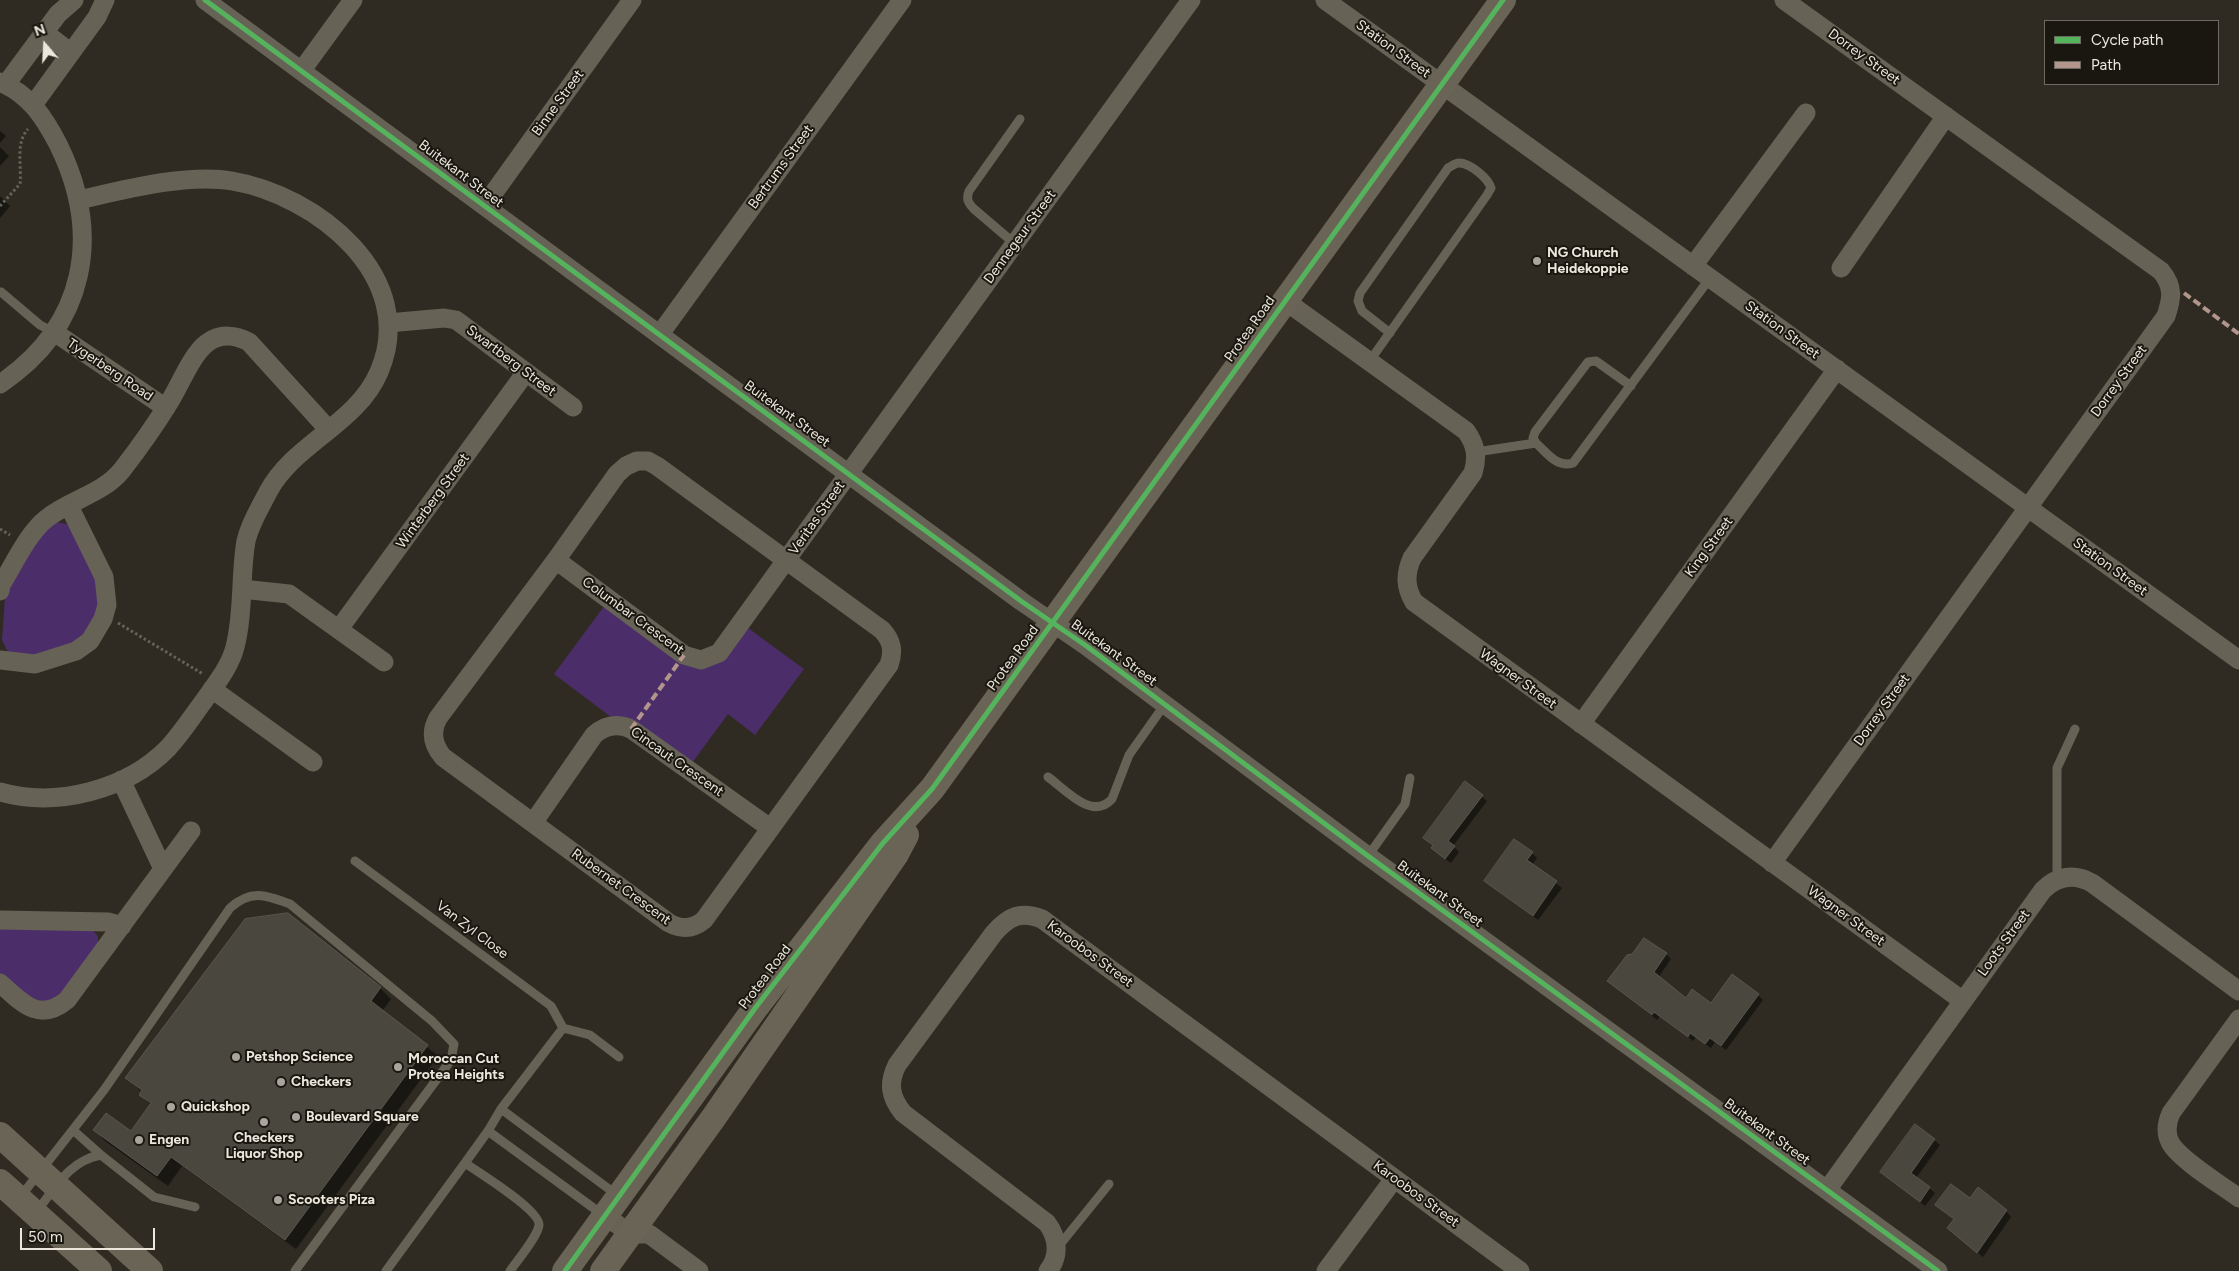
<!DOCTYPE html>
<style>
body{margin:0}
#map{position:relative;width:2239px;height:1271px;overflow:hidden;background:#2f2b22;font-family:Figtree,sans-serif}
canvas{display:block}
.legend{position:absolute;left:2044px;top:20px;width:175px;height:65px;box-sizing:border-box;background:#19170f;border:1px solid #6d6a61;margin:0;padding:6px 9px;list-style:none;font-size:15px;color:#ebe7dd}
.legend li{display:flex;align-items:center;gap:10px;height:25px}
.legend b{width:25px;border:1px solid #6d6a61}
.north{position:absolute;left:20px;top:20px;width:50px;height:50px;-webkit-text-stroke:4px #19170f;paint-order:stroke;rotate:341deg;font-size:14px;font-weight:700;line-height:20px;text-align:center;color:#ebe7dd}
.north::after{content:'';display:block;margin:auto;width:18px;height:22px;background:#ebe7dd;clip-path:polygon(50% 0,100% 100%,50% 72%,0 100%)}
.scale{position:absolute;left:20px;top:1228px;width:135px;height:22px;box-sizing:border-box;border:2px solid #ebe7dd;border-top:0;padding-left:6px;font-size:15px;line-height:18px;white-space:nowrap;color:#ebe7dd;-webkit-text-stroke:4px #19170f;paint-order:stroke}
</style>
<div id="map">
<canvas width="2239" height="1271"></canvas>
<ul class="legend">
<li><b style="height:6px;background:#56b35d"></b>Cycle path</li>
<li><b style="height:6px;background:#b2968c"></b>Path</li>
</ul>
<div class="north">N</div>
<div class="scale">50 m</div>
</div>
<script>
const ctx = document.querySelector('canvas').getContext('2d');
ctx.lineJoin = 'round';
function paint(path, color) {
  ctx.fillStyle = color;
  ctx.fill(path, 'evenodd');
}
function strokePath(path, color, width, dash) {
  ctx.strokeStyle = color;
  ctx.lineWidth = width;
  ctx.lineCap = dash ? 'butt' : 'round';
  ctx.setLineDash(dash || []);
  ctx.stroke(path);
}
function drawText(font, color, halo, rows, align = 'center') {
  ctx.font = font + ' Figtree,sans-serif';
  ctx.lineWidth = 4;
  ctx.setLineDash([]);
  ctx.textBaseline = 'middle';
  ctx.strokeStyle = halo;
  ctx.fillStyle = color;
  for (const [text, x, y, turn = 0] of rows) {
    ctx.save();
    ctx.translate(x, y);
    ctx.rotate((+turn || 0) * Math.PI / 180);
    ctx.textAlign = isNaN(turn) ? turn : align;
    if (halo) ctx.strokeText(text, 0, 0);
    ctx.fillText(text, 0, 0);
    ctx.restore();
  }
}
const green = new Path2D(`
 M56,522L67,524L71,528L97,578L100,607L80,640L41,656L8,652L2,640L5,597L39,537Z
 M605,605L682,662L748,628L804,669L755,735L728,714L692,763L611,717L554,674Z
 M0,927L92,930L98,936V944L65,992L49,1003L26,997L0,974Z`);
const shadow = new Path2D(`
 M0,131L6,136L0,143Z
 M0,147L9,156L0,166Z
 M0,196L10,206L0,218Z
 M1465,783L1487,801L1453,846L1459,852L1451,863L1437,853L1434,846L1424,837Z
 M1532,853L1537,858L1532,865L1562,888L1538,920L1491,886Z
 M288,914L380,988L391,999L382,1011L438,1056L296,1249L182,1166L168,1186L105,1141L95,1130L131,1132L151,1105L140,1095L142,1092L127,1078Z
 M1666,954L1671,959L1658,978L1686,1000L1711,1005L1758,995L1763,1000L1726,1050L1715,1042L1711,1048L1696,1037L1693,1041L1660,1016L1657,1020L1609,981Z
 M1916,1126L1940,1145L1916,1178L1935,1193L1925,1206L1881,1172Z
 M1970,1199L2006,1211L2011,1217L1983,1257L1954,1233L1955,1220L1937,1205Z`);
const building = new Path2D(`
 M1465,781L1483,795L1448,841L1455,846L1445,859L1431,848L1433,845L1423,838Z
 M1514,839L1533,852L1527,860L1557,881L1533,916L1484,881Z
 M288,913L381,987L371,1001L428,1045L285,1240L171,1157L157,1176L93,1130L106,1113L131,1131L151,1103L139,1095L142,1090L125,1078L245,919Z
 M1644,938L1667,953L1654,972L1686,998L1692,989L1711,1003L1732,974L1759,994L1721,1046L1710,1038L1705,1044L1690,1033L1688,1037L1654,1012L1652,1015L1607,981L1627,955L1632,954Z
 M1915,1124L1935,1139L1911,1173L1930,1187L1920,1202L1880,1172Z
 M1951,1184L1970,1198L1978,1187L2007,1210L1977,1253L1947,1228L1954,1219L1935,1205Z`);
const path = new Path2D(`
 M0,206L20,184C22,166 15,143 28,129
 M0,529L10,535
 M118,623L203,674`);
const lane = new Path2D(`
 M1015,244L974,209C968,203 966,199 969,191L1020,119
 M1,292L40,325L54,332
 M1369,362L1487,195L1491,188C1488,178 1470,163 1459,163C1455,163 1452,166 1448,168L1360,293L1358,301L1362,311L1390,333
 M1536,443L1533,438L1535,432L1588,362L1596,361L1631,386
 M1476,452L1536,443C1547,453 1557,468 1573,463L1710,278
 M1048,777C1066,790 1092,821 1112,799L1129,755L1165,704
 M1368,856L1405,804L1410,778
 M355,861L551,1006L563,1028L590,1035L619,1057
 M2057,879V768L2075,729
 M501,1109L617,1195
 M73,1130L101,1155L154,1197L195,1207
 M488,1131L603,1215
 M21,1196L104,1090L230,908C251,889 266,895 290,904L432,1021L454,1044L451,1060L295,1271
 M37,1211C55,1188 70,1160 101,1155
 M1058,1247L1109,1184
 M386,1271L465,1163
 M510,1271C517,1261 538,1236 539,1225C540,1210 478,1172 465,1163L488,1131L501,1109L563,1028`);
const street = new Path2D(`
 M205,0L1021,601L1085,645L1368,856L1938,1271
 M1325,0L2239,660
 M44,32L71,53
 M302,70L353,0
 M0,82C29,94 44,117 58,144C103,235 86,326 0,384
 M6,84L58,14L74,0
 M33,105L97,17L105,0
 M485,205L632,0
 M1693,266L1806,113
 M1841,268L1946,116
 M1284,300L1466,431C1476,445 1478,457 1473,473L1412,558C1405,574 1405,587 1414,602L1963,1001
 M388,323L444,318L456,320L573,407
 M54,332L166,408
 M660,334L902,0
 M637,461H648L657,466L882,630C892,641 894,651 889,665L704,920C693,929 682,930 669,923L443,757C433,745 430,732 438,718L556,560L617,474L626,466Z
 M556,560L684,655L701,660L719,653L1191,0
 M242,589L289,594L384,662
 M0,591L1,585C13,566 28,533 46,519C69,500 103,494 122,470C139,448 156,424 170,401C180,385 192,354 207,343C220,333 236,335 249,342L329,430
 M339,629L526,372
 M0,660L35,664L76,651L90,641L103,619L107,605L104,577L69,506
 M212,689L313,762
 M1581,724L1837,369
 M121,780L163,869
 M0,792C56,808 127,790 168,748C181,734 192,717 203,702C215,685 230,667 235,647C244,612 240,575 246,541C250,523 260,508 268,492C293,444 357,424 379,372C420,277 316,195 232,181C187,173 123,190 79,200
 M533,823L594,735C605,725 617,723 631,729L770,828
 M1772,863L2166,316C2172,298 2174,287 2161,271L1784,0
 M0,920L108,922L122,926
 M0,983C22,1003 39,1023 67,1000L191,831
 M2239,1019L2171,1113C2167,1122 2165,1132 2170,1142C2178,1159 2223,1186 2239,1198
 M1827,1190L2043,890C2057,876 2074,873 2092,883L2239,991
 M605,1216L631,1234H649L699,1271
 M1048,1271C1060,1256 1058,1238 1047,1223L903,1113C890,1097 888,1083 897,1065L994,933C1009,916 1020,911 1042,919L1520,1271
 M1326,1271L1394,1179`);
const secondary = new Path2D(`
 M0,1135L150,1271
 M0,1182L99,1271
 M565,1271L756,1007L883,843L932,789L1503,0
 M603,1271L714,1117L896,854L906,835`);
const quiet = new Path2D(`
 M2184,293L2239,334
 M631,729L684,655`);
const cycleway = new Path2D(`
 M205,0L1021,601L1085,645L1368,856L1938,1271
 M565,1271L756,1007L883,843L932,789L1503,0`);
const markers = [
 [1537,261,5,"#a9a59c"],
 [236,1057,5,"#a9a59c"],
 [398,1067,5,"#a9a59c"],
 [281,1082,5,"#a9a59c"],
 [171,1107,5,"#a9a59c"],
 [296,1117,5,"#a9a59c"],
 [264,1122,5,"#a9a59c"],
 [139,1140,5,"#a9a59c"],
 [278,1200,5,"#a9a59c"]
];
const streetNames = [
 ["Station Street",1393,49,36],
 ["Dorrey Street",1864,57,36],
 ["Binne Street",558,103,-54],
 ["Bertrums Street",781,167,-54],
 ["Buitekant Street",461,174,37],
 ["Dennegeur Street",1020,237,-54],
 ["Protea Road",1250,329,-55],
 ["Station Street",1782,330,36],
 ["Swartberg Street",511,361,37],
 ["Tygerberg Road",110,370,34],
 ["Dorrey Street",2119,381,-54],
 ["Buitekant Street",787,414,36],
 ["Winterberg Street",433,501,-54],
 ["Veritas Street",817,518,-55],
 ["King Street",1709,547,-54],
 ["Station Street",2110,567,36],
 ["Columbar Crescent",633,616,36],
 ["Buitekant Street",1114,653,36],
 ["Protea Road",1013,658,-54],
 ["Wagner Street",1518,679,36],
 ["Dorrey Street",1882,710,-54],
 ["Cincaut Crescent",677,762,35],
 ["Rubernet Crescent",621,887,36],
 ["Buitekant Street",1440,894,36],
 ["Wagner Street",1846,916,36],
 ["Van Zyl Close",472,930,37],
 ["Loots Street",2004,943,-54],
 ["Karoobos Street",1090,954,36],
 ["Protea Road",765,977,-53],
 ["Buitekant Street",1767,1132,36],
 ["Karoobos Street",1416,1194,36]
];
const poiNames = [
 ["NG Church",1547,253],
 ["Heidekoppie",1547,269],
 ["Petshop Science",246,1057],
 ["Moroccan Cut",408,1059],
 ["Protea Heights",408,1075],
 ["Checkers",291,1082],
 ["Quickshop",181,1107],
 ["Boulevard Square",306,1117],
 ["Checkers",264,1138,"center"],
 ["Liquor Shop",264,1154,"center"],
 ["Engen",149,1140],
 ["Scooters Piza",288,1200]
];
paint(green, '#4b2e69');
paint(shadow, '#0007');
paint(building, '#4a473f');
strokePath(building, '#59564e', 1);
strokePath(path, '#656258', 3, [2.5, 2.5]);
strokePath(lane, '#666256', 9);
strokePath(street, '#666256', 19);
strokePath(secondary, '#696455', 26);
strokePath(quiet, '#b2968c', 4, [8, 4]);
strokePath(cycleway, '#56b35d', 5);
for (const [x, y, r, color] of markers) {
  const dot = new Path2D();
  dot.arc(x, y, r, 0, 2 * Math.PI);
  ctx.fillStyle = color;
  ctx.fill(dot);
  strokePath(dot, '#19170f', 2);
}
drawText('14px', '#ebe7dd', '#19170f', streetNames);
drawText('bold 14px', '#ebe7dd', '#19170f', poiNames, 'left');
</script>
